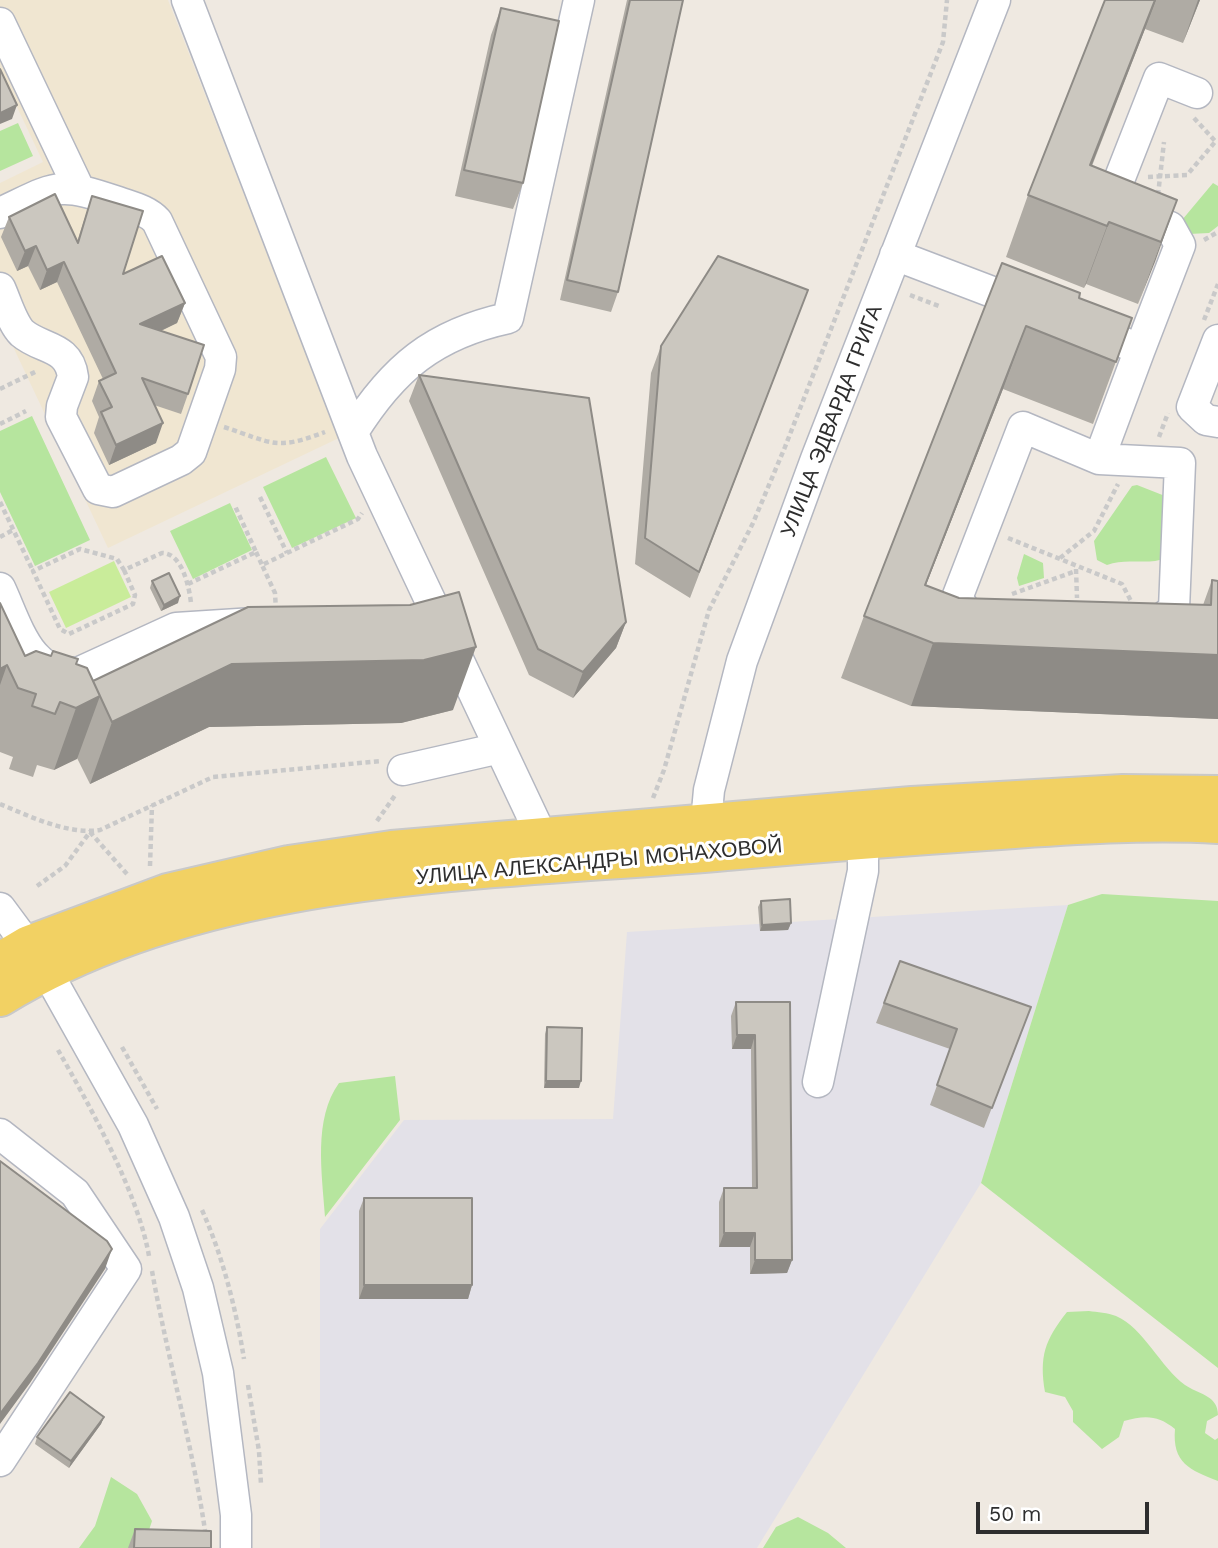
<!DOCTYPE html>
<meta charset="utf-8">
<style>
body{margin:0}
#map{position:relative;width:1218px;height:1548px;overflow:hidden;background:#efe9e1;font-family:"Work Sans",sans-serif}
canvas{display:block}
.scale{position:absolute;left:976px;top:1502px;width:173px;height:32px;box-sizing:border-box;border:4px solid #2e2e2e;border-top:0;padding-left:9px;font-size:21px;line-height:24px;white-space:nowrap;color:#2e2e2e;-webkit-text-stroke:5px #fff;paint-order:stroke}
</style>
<div id="map">
<canvas width="1218" height="1548"></canvas>
<div class="scale">50 m</div>
</div>
<script>
const ctx = document.querySelector('canvas').getContext('2d');
ctx.lineJoin = 'round';
function paint(path, color) {
  ctx.fillStyle = color;
  ctx.fill(path, 'evenodd');
}
function strokePath(path, color, width, dash) {
  ctx.strokeStyle = color;
  ctx.lineWidth = width;
  ctx.lineCap = dash ? 'butt' : 'round';
  ctx.setLineDash(dash || []);
  ctx.stroke(path);
}
function drawText(font, color, halo, rows, align = 'center') {
  ctx.font = font + ' "Work Sans",sans-serif';
  ctx.lineWidth = 6;
  ctx.setLineDash([]);
  ctx.textBaseline = 'middle';
  ctx.strokeStyle = halo;
  ctx.fillStyle = color;
  for (const [text, x, y, turn = 0] of rows) {
    ctx.save();
    ctx.translate(x, y);
    ctx.rotate((+turn || 0) * Math.PI / 180);
    ctx.textAlign = isNaN(turn) ? turn : align;
    if (halo) ctx.strokeText(text, 0, 0);
    ctx.fillText(text, 0, 0);
    ctx.restore();
  }
}
const industrial = new Path2D(`
 M1068,905L981,1183L757,1548H320V1229L404,1120L613,1119L627,932Z`);
const education = new Path2D(`
 M0,0H168L339,438L108,548L0,319V183L43,162L0,71Z`);
const green = new Path2D(`
 M18,123L33,156L0,171V131Z
 M1213,183L1218,186V226L1209,233L1189,234L1182,220Z
 M32,416L90,540L35,566L0,492V431Z
 M326,457L356,518L292,548L263,487Z
 M1137,485L1165,496L1166,558C1147,566 1127,557 1107,565L1097,560L1094,541L1132,486Z
 M230,503L252,550L193,579L170,531Z
 M1024,554L1043,563L1044,578L1019,586L1017,578Z
 M1102,894L1218,901V1368L981,1183L1068,905Z
 M395,1076L400,1120L325,1217C322,1173 313,1119 339,1083Z
 M1089,1311C1097,1312 1108,1313 1116,1316C1143,1327 1161,1368 1185,1385C1198,1394 1218,1395 1218,1415L1207,1421L1205,1433L1215,1440L1218,1438V1481C1190,1470 1172,1463 1175,1429C1158,1415 1145,1415 1124,1421L1119,1437L1102,1449L1073,1422V1411L1065,1397L1045,1392C1039,1356 1045,1340 1067,1312Z
 M111,1477L137,1494L152,1521L143,1548H79L95,1526Z
 M798,1517L828,1533L846,1548H763L776,1527Z`);
const pitch = new Path2D(`
 M114,561L131,597L66,628L49,592Z`);
const path = new Path2D(`
 M1194,118L1216,142
 M1148,177L1187,175L1215,142
 M1158,195L1164,142
 M1204,240L1218,232
 M910,295L939,306
 M1204,320L1218,284
 M0,389L37,371
 M0,424L26,411
 M224,427C273,443 275,451 325,432
 M1159,437L1168,413
 M260,497L287,553
 M0,502L33,571
 M0,537L13,530
 M1008,538L1122,584L1131,601
 M256,552L262,565
 M1060,558L1094,531L1118,484
 M1076,569L1077,598
 M124,570L135,595L133,604L69,634L60,629L33,571L80,549L117,559L124,570L162,553C182,553 189,586 191,603
 M188,584L256,552L235,506
 M1012,594L1076,571
 M276,611L275,593L262,565L358,519L362,513
 M653,798L664,770L709,610L753,523L785,447L943,42L947,0
 M0,804C29,816 68,835 100,830L213,777L381,761
 M377,821L396,794
 M150,866L152,805
 M37,886L65,866L90,832L127,874
 M122,1047L157,1109
 M58,1050C90,1106 138,1193 149,1256
 M202,1210C223,1257 236,1309 244,1359
 M152,1271C168,1360 193,1447 206,1537
 M248,1385L259,1451L261,1484`);
const minor = new Path2D(`
 M187,0L362,456L542,837
 M0,23L79,189
 M0,213C58,186 56,181 118,202C132,207 147,210 157,221L221,357L220,369L191,452L181,460L113,492L98,489L61,417L62,406L73,377C69,345 42,350 22,333C12,323 6,301 0,288
 M895,255L1029,306
 M1085,328L1140,349L1099,459
 M1218,340L1192,407L1206,420L1218,422
 M1140,349L1180,245L1170,227L1110,203L1159,78L1197,93
 M1023,427L1099,459L1180,463L1174,609L1151,627L971,619L957,598Z
 M353,432C393,368 434,334 508,318L579,0
 M0,588C17,624 30,680 80,672L176,628L254,623
 M403,770L500,748
 M704,844L709,790L742,661L816,459L995,0
 M0,908L46,970L133,1125L174,1217L198,1288L218,1373L236,1515V1548
 M818,1082L863,871V839
 M0,1134L75,1193L126,1269L0,1461`);
const major = new Path2D(`
 M0,962L29,945L168,893L289,865L392,850L912,806L1123,794L1218,795
 M0,997C211,868 487,872 726,851C818,843 909,836 1000,830C1072,825 1146,820 1218,824`);
const wall = new Path2D(`
 M627,0H683L618,292L611,312L560,300Z
 M1105,0H1200L1183,43L1145,29L1092,166L1177,200L1138,304L1086,284L1084,288L1006,257L1028,195Z
 M501,8L523,183L513,209L455,196L491,35Z
 M92,196L123,274L185,303L177,323L161,331L188,394L181,414L154,405L156,443L109,465L94,433L99,417L92,401L99,381L103,379L57,282L40,290L28,266L17,271L1,237L9,217L77,242Z
 M1002,263L1079,298L1132,318L1093,424L1003,389L926,585L959,598L1203,605L1212,580L1218,581V719L911,706L841,678L864,616Z
 M798,316L690,598L635,564L651,373L661,346Z
 M419,375L626,622L616,648L573,698L529,675L409,401Z
 M152,581L178,603L161,611L150,588Z
 M0,603L25,656L76,664L93,681L453,710L401,723L209,727L90,784L77,758L54,770L37,765L33,777L9,769L13,757L0,752Z
 M761,901L791,923L788,930L760,931L758,907Z
 M900,961L1031,1007L984,1128L930,1105L950,1049L876,1023Z
 M736,1002H790L792,1260L787,1273L750,1274V1247H719V1202L724,1188H752L751,1049H732L731,1016Z
 M547,1027L579,1088H544L545,1034Z
 M364,1198L472,1285L468,1299H359V1211Z
 M104,1417L101,1424L69,1468L35,1444L37,1437Z
 M135,1529L211,1548H128Z`);
const shadedWall = new Path2D(`
 M1155,0H1156L1145,29L1073,213L1090,165Z
 M1198,0H1200L1183,43Z
 M17,105L12,119L0,124V113Z
 M1177,200L1155,262L1138,304L1161,242Z
 M1109,222L1086,284L1084,288L1107,226Z
 M36,246L28,266L17,271L25,251Z
 M64,262L57,282L40,290L47,270Z
 M185,303L177,323L133,344L140,324Z
 M1026,326L1003,389L907,633L925,585Z
 M163,423L156,443L109,465L116,445Z
 M180,596L178,603L161,611L164,605Z
 M626,622L616,648L573,698L583,672Z
 M933,643L1218,655V719L911,706Z
 M476,647L453,710L401,723L209,727L90,784L112,722L232,664Z
 M7,665L0,685V669Z
 M100,696L77,759L54,770L76,708Z
 M791,923L788,930L760,931L762,925Z
 M737,1035H755L751,1049H732Z
 M546,1081H581L579,1088H544Z
 M724,1233H755L750,1247H719Z
 M112,1249L105,1269L30,1383L0,1424V1414Z
 M755,1260H792L787,1273L750,1274Z
 M364,1285H472L468,1299H359Z
 M104,1417L101,1424L69,1468L71,1461Z`);
const building = new Path2D(`
 M630,0H683L618,292L567,280Z
 M1105,0H1155L1090,165L1177,200L1161,242L1109,222L1107,226L1028,195Z
 M501,8L559,21L523,183L464,170Z
 M0,69L17,105L0,113Z
 M55,194L78,243L92,196L143,211L123,274L162,256L185,303L140,324L204,345L188,394L142,378L163,423L116,445L101,412L112,407L99,381L116,373L64,262L47,270L36,246L25,251L9,217Z
 M718,256L808,290L699,572L645,538L661,346Z
 M1002,263L1080,293L1079,298L1132,318L1116,362L1026,326L925,585L959,598L1211,605L1212,580L1218,581V655L933,643L864,616Z
 M419,375L589,398L626,622L583,672L538,649Z
 M169,573L180,596L164,605L152,581Z
 M459,592L476,647L424,660L232,664L112,722L93,681L248,607L410,605Z
 M0,603L25,656L36,651L51,656L53,651L78,659L76,664L87,668L100,696L76,708L60,702L55,714L32,706L36,694L18,688L7,665L0,669Z
 M790,899L791,923L762,925L761,901Z
 M900,961L1031,1007L992,1108L937,1085L957,1029L884,1003Z
 M736,1002H790L792,1260H755V1233H724V1188H757L755,1035H737Z
 M547,1027L582,1028L581,1081H546Z
 M0,1161L107,1241L112,1249L38,1363L0,1414Z
 M364,1198H472V1285H364Z
 M70,1392L104,1417L71,1461L37,1437Z
 M135,1529L211,1531V1548H134Z`);
const streetNames = [
 ["УЛИЦА ЭДВАРДА ГРИГА",832,421,-69],
 ["УЛИЦА АЛЕКСАНДРЫ МОНАХОВОЙ",599,862,-5]
];
paint(industrial, '#e3e1e8');
paint(education, '#f0e6d1');
paint(green, '#b6e59e');
paint(pitch, '#c9ec9a');
strokePath(minor, '#b4b7c1', 33);
strokePath(major, '#c9c9c9', 42);
strokePath(path, '#c9c9c9', 4.5, [5, 3.5]);
strokePath(minor, '#fff', 30);
strokePath(major, '#f2d163', 38);
paint(wall, '#afaba4');
paint(shadedWall, '#8e8b86');
paint(building, '#cbc7bf');
strokePath(building, '#8e8b86', 2);
drawText('21px', '#2e2e2e', '#fff', streetNames);
</script>
